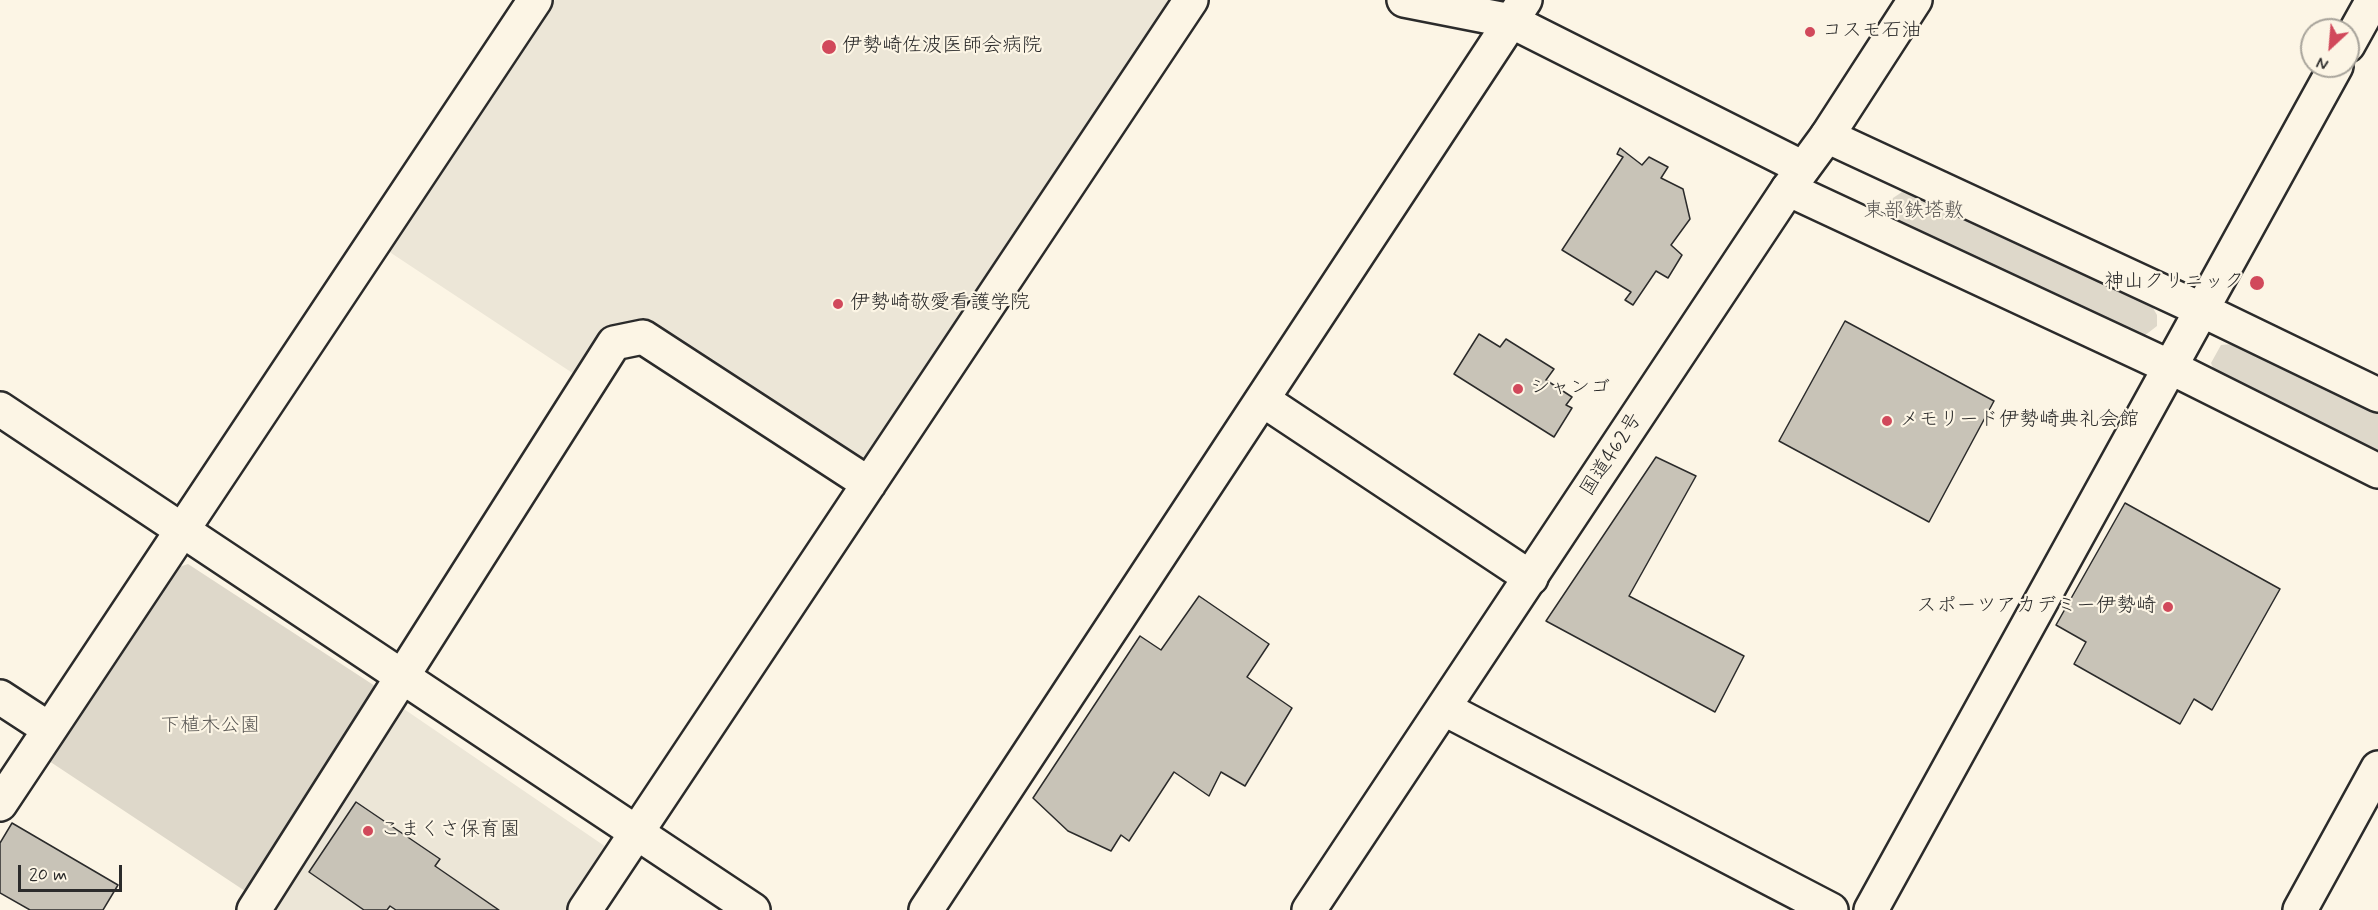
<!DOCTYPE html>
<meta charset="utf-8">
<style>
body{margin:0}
#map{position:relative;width:2378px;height:910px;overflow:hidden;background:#fcf5e5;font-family:Mynerve,sans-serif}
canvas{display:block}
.north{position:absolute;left:2300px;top:18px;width:60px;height:60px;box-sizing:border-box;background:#fcf5e5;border:2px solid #a8a49b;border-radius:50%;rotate:206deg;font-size:16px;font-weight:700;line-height:24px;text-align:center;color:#2b2b2b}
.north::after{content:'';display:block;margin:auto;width:21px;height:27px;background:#d1495b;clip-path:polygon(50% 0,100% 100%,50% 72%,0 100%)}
.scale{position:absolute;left:18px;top:865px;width:104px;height:27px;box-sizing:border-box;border:3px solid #2b2b2b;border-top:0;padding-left:8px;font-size:18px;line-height:21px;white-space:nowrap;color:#2b2b2b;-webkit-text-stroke:4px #fcf5e5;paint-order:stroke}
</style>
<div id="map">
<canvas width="2378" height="910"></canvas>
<div class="north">N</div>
<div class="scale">20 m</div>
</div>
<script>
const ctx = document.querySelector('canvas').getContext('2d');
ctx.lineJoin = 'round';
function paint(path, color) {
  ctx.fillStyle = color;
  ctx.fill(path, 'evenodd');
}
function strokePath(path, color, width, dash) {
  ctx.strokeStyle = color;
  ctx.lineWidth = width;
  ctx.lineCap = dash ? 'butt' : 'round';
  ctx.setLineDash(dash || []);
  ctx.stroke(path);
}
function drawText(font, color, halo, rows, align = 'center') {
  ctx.font = font + ' Mynerve,"Klee One",sans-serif';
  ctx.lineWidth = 4.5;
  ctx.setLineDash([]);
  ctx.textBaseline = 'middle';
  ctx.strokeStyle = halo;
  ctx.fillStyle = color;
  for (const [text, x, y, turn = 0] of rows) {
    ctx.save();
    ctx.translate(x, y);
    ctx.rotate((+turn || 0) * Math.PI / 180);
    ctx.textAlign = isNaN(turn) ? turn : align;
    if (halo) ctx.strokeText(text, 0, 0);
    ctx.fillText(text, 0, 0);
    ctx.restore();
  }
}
const built = new Path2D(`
 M555,0H1179L867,463L641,328L580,378L385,249Z
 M401,707L609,849L568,910H269Z`);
const green = new Path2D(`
 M1905,190L2146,296L2157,315V326L2144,336L2126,335L1897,229L1888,213L1893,198Z
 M2242,343L2378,408V453L2216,375L2211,363L2221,345Z
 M188,564L375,686L245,891L46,759L179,567Z`);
const building = new Path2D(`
 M1620,148L1642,165L1649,157L1668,167L1661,178L1683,189L1690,219L1671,245L1682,255L1668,278L1656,271L1633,305L1625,300L1631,292L1562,250L1623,157L1617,154Z
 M1845,321L1994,401L1929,522L1779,441Z
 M1479,334L1500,347L1506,339L1554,369L1546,380L1572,397L1566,405L1572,408L1554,437L1454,374Z
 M1656,457L1696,476L1629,596L1744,656L1715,712L1546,621Z
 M2125,503L2280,589L2212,710L2194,699L2180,724L2074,664L2086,642L2056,625Z
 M1199,596L1269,644L1247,677L1292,708L1245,786L1221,772L1209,796L1174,772L1129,841L1121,835L1111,851L1068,831L1033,798L1140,636L1161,650Z
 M356,802L440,859L435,866L499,910H396L390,906L387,910H364L309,872Z
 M12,823L118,885L103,910H30L0,893V843Z`);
const street = new Path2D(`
 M2348,45L2373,0
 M1827,136L2202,310L2378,395
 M1788,189L2170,367L2378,471
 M1263,400L1531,578
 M0,697L49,729
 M1445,709L1831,910
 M0,804L535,0
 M254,910L614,343L643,337L869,484
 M585,910L1191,0
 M926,910L1525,0
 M1871,910L2336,66
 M2300,910L2378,768`);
const secondary = new Path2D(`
 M1404,0L1511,21L1803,168
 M0,409L753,910`);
const highway = new Path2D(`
 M1309,910L1788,189L1827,136L1915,0`);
const markers = [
 [1810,32,6,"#d1495b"],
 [829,47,8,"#d1495b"],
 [2257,283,8,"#d1495b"],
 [838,304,6,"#d1495b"],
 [1518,389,6,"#d1495b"],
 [1887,421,6,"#d1495b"],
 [2168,607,6,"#d1495b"],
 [368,831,6,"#d1495b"]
];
const poiNames = [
 ["コスモ石油",1822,32],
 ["伊勢崎佐波医師会病院",842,47],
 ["神山クリニック",2244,283,"right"],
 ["伊勢崎敬愛看護学院",850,304],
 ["シャンゴ",1530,389],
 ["メモリード伊勢崎典礼会館",1899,421],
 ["スポーツアカデミー伊勢崎",2156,607,"right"],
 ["こまくさ保育園",380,831]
];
const parkNames = [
 ["東部鉄塔敷",1914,212],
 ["下植木公園",210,727]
];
const streetNames = [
 ["国道462号",1612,455,-57]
];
paint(built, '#ece6d7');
paint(green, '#ded8ca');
paint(building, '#c8c3b7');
strokePath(building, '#2b2b2b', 1.5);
strokePath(street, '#2b2b2b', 38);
strokePath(secondary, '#2b2b2b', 38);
strokePath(highway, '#2b2b2b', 38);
strokePath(street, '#fcf5e5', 33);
strokePath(secondary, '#fcf5e5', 33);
strokePath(highway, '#fcf5e5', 33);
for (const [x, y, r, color] of markers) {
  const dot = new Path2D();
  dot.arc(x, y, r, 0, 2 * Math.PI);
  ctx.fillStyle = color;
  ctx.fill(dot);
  strokePath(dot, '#fcf5e5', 2);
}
drawText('20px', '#2b2b2b', '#fcf5e5', poiNames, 'left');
drawText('20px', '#585653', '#fcf5e5', parkNames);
drawText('20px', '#2b2b2b', '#fcf5e5', streetNames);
</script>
